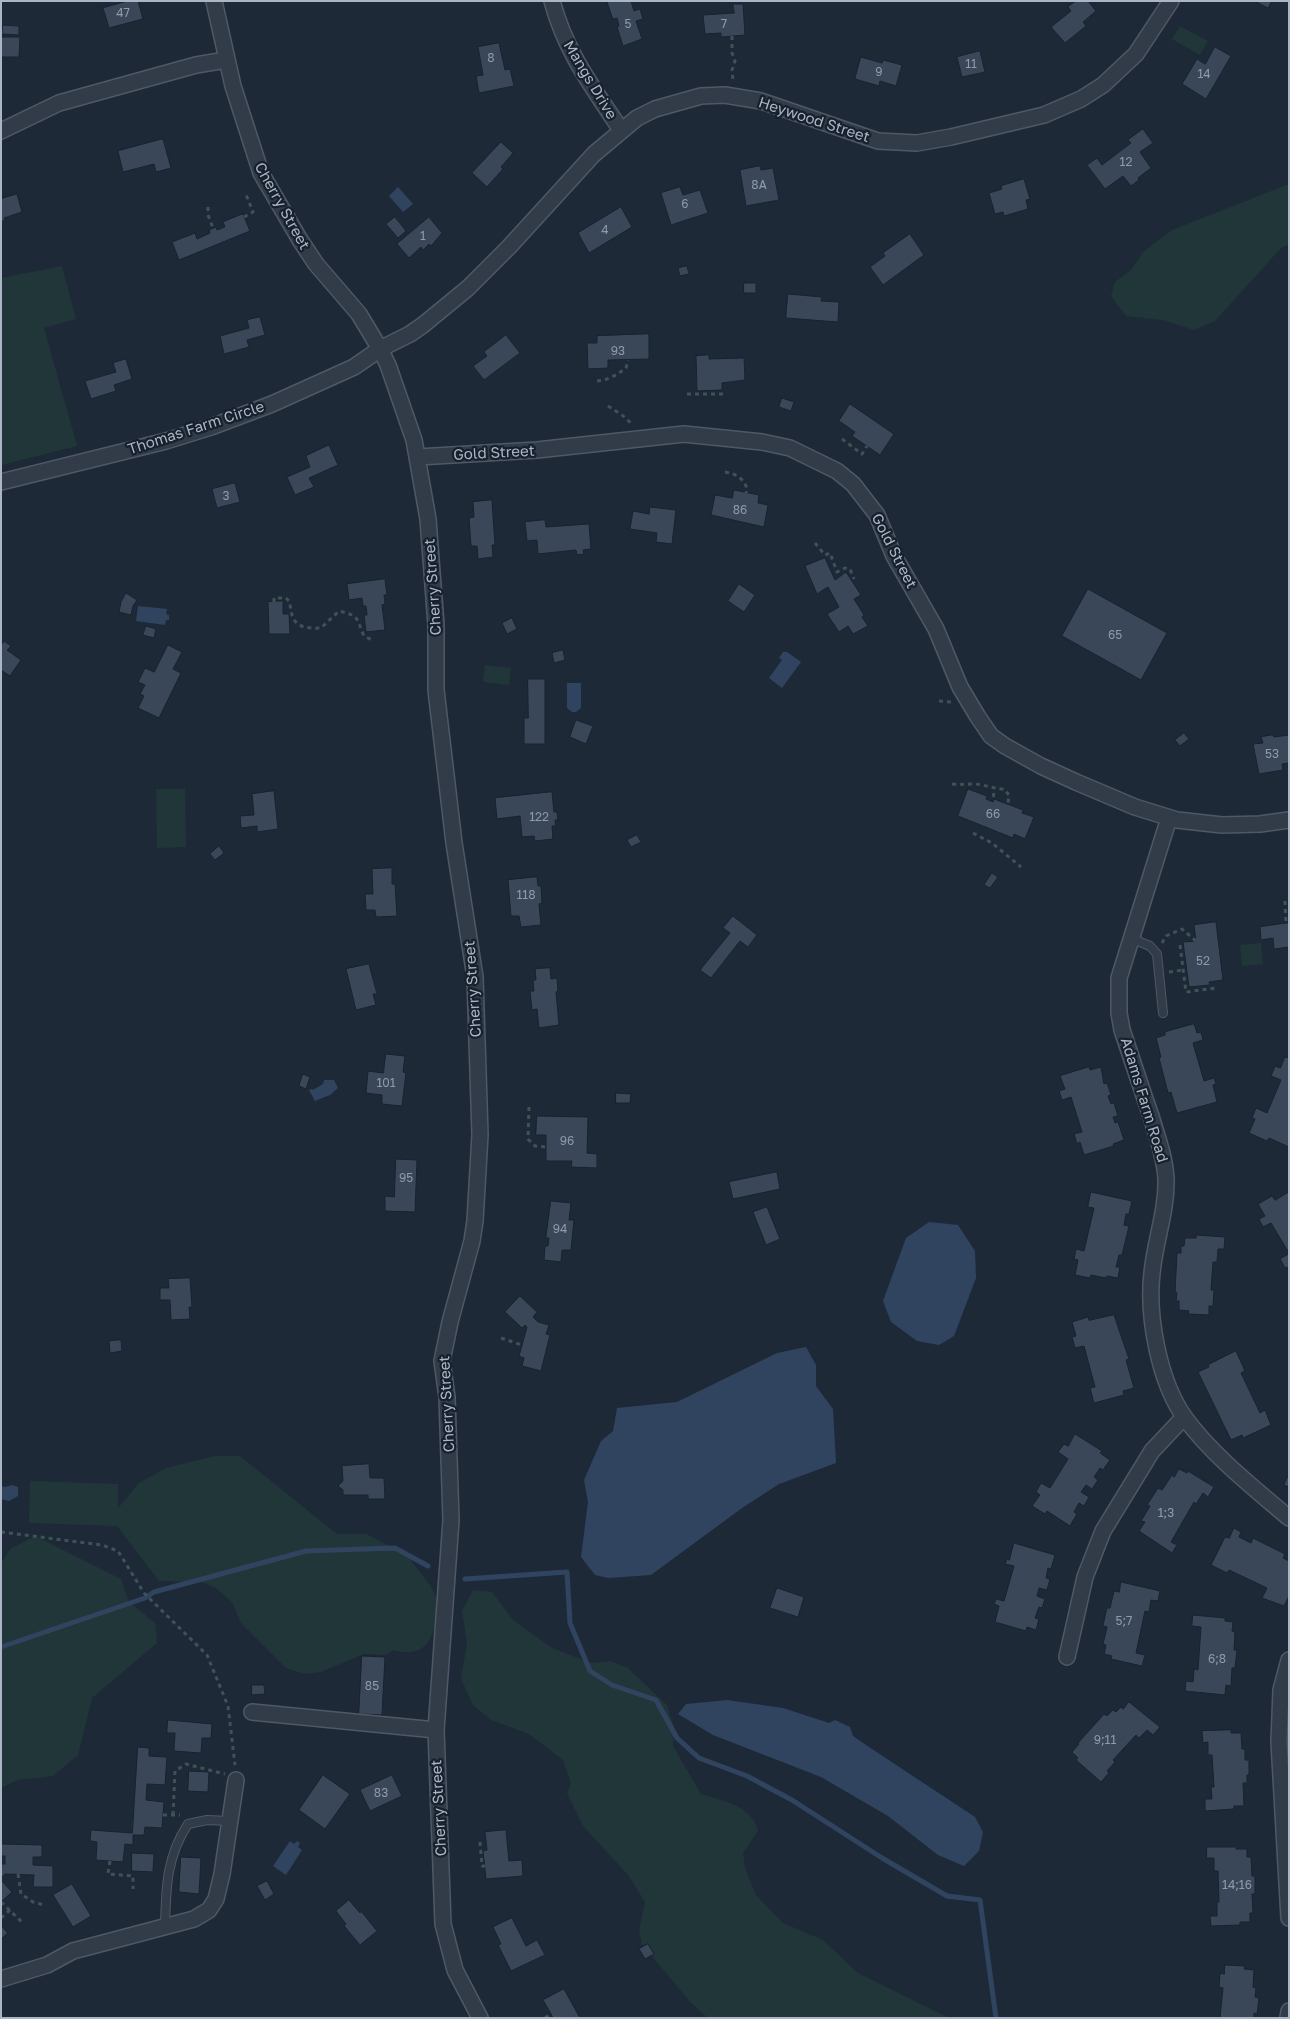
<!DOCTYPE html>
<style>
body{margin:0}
#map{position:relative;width:1290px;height:2019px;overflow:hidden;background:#1e2938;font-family:"Golos Text",sans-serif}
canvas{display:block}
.frame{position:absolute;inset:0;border:2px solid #acb5c5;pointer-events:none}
</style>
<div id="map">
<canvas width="1290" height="2019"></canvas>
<div class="frame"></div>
</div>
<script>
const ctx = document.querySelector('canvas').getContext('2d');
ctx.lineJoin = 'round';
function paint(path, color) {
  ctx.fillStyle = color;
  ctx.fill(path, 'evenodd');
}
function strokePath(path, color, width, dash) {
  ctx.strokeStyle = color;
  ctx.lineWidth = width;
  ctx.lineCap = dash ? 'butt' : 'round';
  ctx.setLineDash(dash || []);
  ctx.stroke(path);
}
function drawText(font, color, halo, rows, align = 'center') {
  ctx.font = font + ' "Golos Text",sans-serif';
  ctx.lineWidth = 4.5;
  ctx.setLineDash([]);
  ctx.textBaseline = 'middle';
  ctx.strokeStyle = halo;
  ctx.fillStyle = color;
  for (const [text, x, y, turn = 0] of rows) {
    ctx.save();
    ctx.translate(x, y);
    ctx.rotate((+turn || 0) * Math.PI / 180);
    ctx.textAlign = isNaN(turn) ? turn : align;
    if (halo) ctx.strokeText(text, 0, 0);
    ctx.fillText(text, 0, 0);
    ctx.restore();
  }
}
const green = new Path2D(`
 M1180,26L1208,41L1200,55L1172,39Z
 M1289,184V244L1281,248L1215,321L1194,330L1162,320L1126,316L1111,296L1115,282L1132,269L1144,251L1172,230Z
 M62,266L76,319L44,328L77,446L1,465V278Z
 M485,665L511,668L509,685L483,682Z
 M156,789H185L186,847L157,848Z
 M1261,943L1263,964L1242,966L1240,945Z
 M215,1456H240L337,1534H366L406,1554L430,1585L441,1607C432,1635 430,1660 393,1650L386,1655L364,1654L321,1672L305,1674L286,1668L241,1623L232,1602L216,1588L201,1582L159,1581L117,1526L29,1523L30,1481L118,1484V1508L139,1483L166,1468Z
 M35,1536L121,1579L129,1602L155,1623L157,1643L92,1698L78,1755L53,1776L17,1780L1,1788V1564L10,1549Z
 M473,1590L492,1592L513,1620L552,1648L591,1663L610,1661L628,1668L667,1705L674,1728L673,1746L701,1794C722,1801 752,1805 758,1831L743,1853L745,1868L756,1895L783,1923L823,1940L858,1973L949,2018H708L691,2003L642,1944L639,1931L645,1902L628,1875L583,1826L567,1793L571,1783L563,1760L529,1734L491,1720L473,1705L461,1679L467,1643L462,1611Z`);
const water = new Path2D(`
 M398,187L413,204L403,212L389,196Z
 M138,606L167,609L166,614L169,615V620H166L165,625L136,621Z
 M783,652H787L801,662L782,688L769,678L782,660L779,658Z
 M567,683H581V708L576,712H572L567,708Z
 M324,1080H334L338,1088L330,1095L315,1101L309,1090L312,1089L313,1090L323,1084Z
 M929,1222L958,1225L975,1251L976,1278L954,1336L939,1345L917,1341L891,1322L883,1301L906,1238Z
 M806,1347L816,1365V1386L833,1409L836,1463L779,1484L742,1508L651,1575L608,1578L595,1575L581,1557L588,1502L584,1480L601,1441L613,1431L617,1408L677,1402L777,1353Z
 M12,1485L18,1487V1496L9,1501L1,1499V1486L5,1487Z
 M727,1700L783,1708L829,1723L835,1720L850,1727L853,1736L869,1747L975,1817L983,1832L979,1851L964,1866L938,1855L888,1816L821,1777L713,1735L678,1714L686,1704Z
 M290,1841L294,1844L297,1841L300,1843L298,1847L302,1850L286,1875L273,1866Z`);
const stream = new Path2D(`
 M465,1579L567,1572L570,1623L590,1671L612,1685L656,1700L677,1738L699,1758L747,1776L792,1800L882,1858L947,1896L980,1900L996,2018
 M1,1647L145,1598L154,1592L306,1551L395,1548L428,1566`);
const building = new Path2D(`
 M128,1H138L143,19L109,28L103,8Z
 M607,1H631L634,11L640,9L643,19L636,21L642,39L623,46L617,27L619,26L617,18L613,19Z
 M1076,1H1088L1096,11L1083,22L1086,26L1065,43L1051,27L1071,11L1068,7Z
 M1255,1H1272L1268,8Z
 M733,4H743L745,35L721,37V33L705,34L703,15L734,13Z
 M3,25L19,26V35L2,34Z
 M1,37H20L19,57H1Z
 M499,43L505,70L510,69L514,86L479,93L476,76L483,75L478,47Z
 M1215,47L1231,56L1206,99L1182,84L1197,59L1205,64Z
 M980,51L985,72L962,77L957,57Z
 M861,57L882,63L883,60L902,65L896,86L880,81L879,86L855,79Z
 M1143,129L1153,143L1140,152L1151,168L1138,178L1139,180L1131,186L1123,176L1105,189L1087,165L1097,158L1102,165L1131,143L1128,140Z
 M163,139L171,168L156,172L154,164L123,172L118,151Z
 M501,142L513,153L501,167L503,169L487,187L472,173Z
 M760,166L761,170L773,168L779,200L746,206L740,170Z
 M1024,179L1030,199L1026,200L1028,209L1004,216L1003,212L995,214L989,193L1002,189L1001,186Z
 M680,187L683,195L700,190L708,213L671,225L661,193Z
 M17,194L22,212L4,218L5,220L1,222V199Z
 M621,207L632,227L589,253L578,233Z
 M243,214L250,231L179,260L172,242L195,233L197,239L210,233L209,230L216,227L217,230L225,227L223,222Z
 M395,217L406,231L398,238L386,224Z
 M429,217L442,233L431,246L429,244L423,250L421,247L409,258L397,244Z
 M910,234L924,255L883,285L870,267L885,256L883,253Z
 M687,266L689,274L680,276L678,268Z
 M744,283H756V293H744Z
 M788,294L822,297L821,301L839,302L838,322L786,318Z
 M260,317L265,335L247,340L249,347L224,354L220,336L249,328L247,320Z
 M649,334V359L608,360V368L588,369L587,343H597V336Z
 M506,335L520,353L484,380L473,366L487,356L484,352Z
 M709,355V359L744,358L745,380L722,383V390L697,391L696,356Z
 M126,359L132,379L114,385L116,391L91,399L85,381L116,372L113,363Z
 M782,398L794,402L791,411L779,407Z
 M850,404L894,434L880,455L852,436L855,432L839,421Z
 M329,445L338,465L309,478L314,487L295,495L287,477L310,467L306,456Z
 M235,483L240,502L217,508L212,489Z
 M734,490L759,495L758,503L768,505L764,527L711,515L715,495L732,498Z
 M492,500L495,545H492L493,557L478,559L477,546H471L469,518L474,517L473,502Z
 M650,507L676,510L672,544L656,542L657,533L630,529L633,511L649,514Z
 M545,520L546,527L589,524L591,549L583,550L584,554L577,555L576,550L538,554L537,540L527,541L525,522Z
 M825,558L835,580L846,572L861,595L854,599L864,615L862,617L868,626L853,634L848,626L839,632L827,614L839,607L828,587L817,594L805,566Z
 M385,579L387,595H384L385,604L382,605L385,630L366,632L364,615H367L366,606H363L362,598L349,600L347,584Z
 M739,584L755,595L744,612L728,601Z
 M1088,589L1167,633L1141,680L1062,636Z
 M126,593L137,600L133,606L131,615L119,612L121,602Z
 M283,601V614H289L290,634H269L268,602Z
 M512,618L517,629L507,634L502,623Z
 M146,626L156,629L154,638L143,635Z
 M4,641L11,646L7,650L21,660L10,676L1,670V646Z
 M168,645L182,652L173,669L181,673L159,718L138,708L144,696L140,694L145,685L138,682L145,668L154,672Z
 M563,650L565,660L554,663L552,653Z
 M528,679H545V744H524V718H528Z
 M576,720L593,726L586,744L570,737Z
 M1184,733L1189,739L1180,746L1175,740Z
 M1273,735L1274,737L1289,735V763L1282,764L1283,770L1259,774L1253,744L1263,743L1261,737Z
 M968,789L987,796L986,799L993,802L994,799L1023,810L1022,813L1034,817L1025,839L1014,834L1013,838L958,816Z
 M274,791L278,829L257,832V826L241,828L240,816L254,815L252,794Z
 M552,792L554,812H557L558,820H555L556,826H552L553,839L535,841L534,836L522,837L520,816L497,819L495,798Z
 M637,835L641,842L631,847L627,840Z
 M219,846L224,853L215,860L210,854Z
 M392,868V884H395L397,916L376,917L375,910H366L365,894H373L372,869Z
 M992,873L998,877L990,888L984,885Z
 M537,877L538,886H541L542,903L539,904L541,925L521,927L519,916H511L508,880Z
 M733,916L757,935L748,947L740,941L711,978L700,970L730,933L723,928Z
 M1216,922L1223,980L1209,982L1210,985L1189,987L1183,942L1196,941L1194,925Z
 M1286,923H1289V947L1274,949L1273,938L1261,940L1260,927Z
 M369,964L377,994H373L376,1005L356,1010L346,969Z
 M550,968L551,979L557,978L558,991L556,992L559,1025L539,1028L537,1009L532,1010L530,991H534L533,980H536L535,969Z
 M1194,1024L1197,1033L1201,1032L1203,1040L1193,1043L1204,1081L1214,1078L1216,1084L1213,1085L1217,1102L1177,1113L1171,1092L1168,1093L1159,1058L1161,1057L1156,1038L1165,1035V1032Z
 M386,1054L405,1056L403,1072L406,1073L402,1106L382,1104V1095L366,1093L368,1071L383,1073Z
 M1285,1057L1289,1058V1147L1269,1138L1267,1141L1249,1133L1255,1119L1252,1118L1256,1108L1267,1113L1281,1080L1271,1076L1275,1066L1280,1068Z
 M1089,1067L1090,1070L1101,1067L1104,1084L1107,1083L1111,1095L1108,1096L1111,1104L1114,1103L1118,1116L1113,1117L1115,1123L1118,1122L1124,1140L1113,1144L1114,1146L1084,1155L1080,1142L1077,1144L1074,1134L1082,1132L1071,1097L1062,1100L1059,1091L1065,1089L1060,1076Z
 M303,1074L310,1077L306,1089L299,1086Z
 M616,1093L631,1094L630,1103H616Z
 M537,1116L588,1117L587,1153L597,1154V1168L571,1167L572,1161H546V1135H536Z
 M396,1159L417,1160L415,1212L385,1211V1196L394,1197Z
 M777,1172L780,1189L733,1199L729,1182Z
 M1091,1192L1132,1201L1129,1214H1126L1124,1225L1129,1226L1122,1255H1119L1116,1267H1120L1118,1278L1107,1276L1106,1278L1091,1275L1090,1278L1075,1275L1078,1260L1074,1259L1076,1249L1084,1251L1094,1208L1088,1207Z
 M1289,1192V1253L1271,1223L1263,1227L1259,1219L1265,1216L1258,1204L1272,1196L1275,1200Z
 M551,1201L571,1203L569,1220H574L571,1250H562L561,1262L544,1260L545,1246H548L549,1238H546Z
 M767,1207L780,1239L766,1245L753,1212Z
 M1196,1235L1225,1237L1224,1249H1218L1217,1262H1213L1211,1290H1214L1213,1306H1209V1315L1188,1314L1189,1311L1179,1310V1301H1176L1177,1293L1175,1292L1177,1253H1181V1246H1184L1185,1238H1196Z
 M1289,1254V1267L1285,1268L1280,1259Z
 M190,1278L192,1307H189L190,1319L171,1320L170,1300H160V1288H169L168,1279Z
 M520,1296L537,1312L533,1317L538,1322L549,1325L546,1334L550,1335L541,1371L522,1366L524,1358L519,1356L527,1327L525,1325L522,1328L505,1312Z
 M1114,1315L1129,1359L1126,1360L1134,1388L1123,1391L1124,1395L1094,1403L1090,1388L1095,1387L1084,1346L1075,1348L1072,1337L1076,1336L1072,1322L1088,1317L1089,1320Z
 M121,1340L122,1351L110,1353L109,1341Z
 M1236,1351L1245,1371L1241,1373L1260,1413L1265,1410L1271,1425L1243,1438L1242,1435L1231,1440L1198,1372L1209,1367L1208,1365Z
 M1075,1434L1102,1451L1100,1453L1110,1460L1103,1470L1100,1468L1094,1477L1098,1480L1092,1489L1086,1485L1081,1492L1089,1497L1084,1506L1079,1503L1074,1512L1077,1514L1070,1526L1047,1511L1045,1514L1032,1506L1040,1495L1036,1492L1041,1483L1050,1488L1068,1459L1058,1452L1064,1444L1068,1446Z
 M369,1464L370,1478H384L385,1499H368V1495H343V1490L338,1486L343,1481L342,1466Z
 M1179,1469L1187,1473L1188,1471L1214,1487L1208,1497L1203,1493L1196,1504L1194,1502L1171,1542L1177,1545L1172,1553L1139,1531L1145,1522L1141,1521L1150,1506L1147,1505L1158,1488L1162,1490L1172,1475L1174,1477Z
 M1289,1474V1487L1284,1485Z
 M1234,1528L1241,1532L1239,1537L1251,1543L1253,1538L1285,1554L1283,1558L1289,1561V1596L1284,1606L1262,1598L1267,1588L1229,1570L1227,1573L1211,1565L1225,1537L1229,1538Z
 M1014,1543L1055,1555L1051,1569L1048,1568L1046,1578L1050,1579L1047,1590L1039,1588L1037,1596L1045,1599L1042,1608L1039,1607L1035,1618L1039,1619L1036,1630L1027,1627L1026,1631L995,1622L999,1606L994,1604L996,1599L1004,1601L1014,1566L1005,1564L1007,1559L1009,1560Z
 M1121,1582L1160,1591L1158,1601L1151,1600L1149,1612L1145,1611L1136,1653L1145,1655L1142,1666L1111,1659L1112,1656L1104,1654L1106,1645L1103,1644L1107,1627L1103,1626L1105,1616L1107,1608H1110L1114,1591L1119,1592Z
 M777,1588L804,1597L798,1617L770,1608Z
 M1193,1615L1225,1618V1621L1233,1622L1232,1631L1235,1632L1234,1650H1237L1235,1668H1232L1231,1686L1226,1685L1225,1695L1185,1691L1186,1681L1193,1682L1194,1669L1198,1670L1201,1627L1192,1626Z
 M362,1656L385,1657L382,1715L359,1714Z
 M252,1685H264L265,1694L252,1695Z
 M1129,1702L1160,1727L1153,1735L1147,1730L1139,1738L1136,1735L1113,1760L1115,1762L1107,1771L1109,1773L1101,1782L1076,1760L1078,1758L1072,1752L1079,1744L1078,1743L1104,1714L1107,1716L1113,1710L1116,1712L1121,1707L1123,1709Z
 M168,1720L212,1724L211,1738H202L201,1753L174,1751L175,1733H167Z
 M1231,1730V1733H1241L1242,1749H1245V1760H1249V1775H1247V1783H1243L1244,1806H1234V1809L1205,1811V1799H1212L1211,1787H1214L1212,1755H1208V1742L1203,1743L1202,1731Z
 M138,1747L149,1748V1756L167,1757L165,1785L147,1784L146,1800L164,1802L162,1828L145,1827L144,1835H133V1845L125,1844L123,1862L96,1860L97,1842L90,1841L91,1830L132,1833Z
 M189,1771L209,1772L208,1792L188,1791Z
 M323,1775L350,1794L325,1829L299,1810Z
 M392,1775L402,1796L370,1811L360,1790Z
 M506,1830L509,1861L522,1860L523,1876L486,1879L483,1851L487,1850L485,1832Z
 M1,1844L42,1845V1857H33V1865L53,1866V1887H33L34,1875L5,1874L1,1878V1864H5V1856H1Z
 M1207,1847H1236V1849H1247V1857H1251L1252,1876H1255V1894H1252L1253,1913H1250V1922H1240V1925L1211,1926L1210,1916H1217V1902H1219L1218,1871H1214V1858H1207Z
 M132,1853L154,1854L153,1872L132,1871Z
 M181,1857L201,1858L199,1894L179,1892Z
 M1,1880L12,1892L1,1902Z
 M267,1881L274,1894L265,1900L257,1886Z
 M72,1884L91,1916L73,1927L53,1895Z
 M349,1900L360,1913L361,1911L377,1931L360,1945L344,1926L346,1924L336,1911Z
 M512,1918L526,1946L537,1940L545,1955L511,1971L498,1945L501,1944L493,1927Z
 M1,1926L8,1933L1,1939Z
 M648,1944L654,1954L645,1959L639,1949Z
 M1225,1965L1245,1966L1244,1969L1254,1970L1253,1987L1256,1988L1255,1997L1259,1998L1257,2014L1254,2013V2018H1220L1223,1988L1219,1987L1220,1973L1224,1974Z
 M564,1989L580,2018H553L551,2014L543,2000Z`);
const path = new Path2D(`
 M732,36V53L735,61L732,70L733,80
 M208,207V215L213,228
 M244,217L253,212L245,192
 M597,381C608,380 617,375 626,368L628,360
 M687,394H723
 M608,406L622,415L633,425
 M842,439L862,454L867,446
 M725,472C736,474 742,477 747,488L746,493
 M815,543L825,555L830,553L837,572L845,568L850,569L854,579
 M274,602V598H286L290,602C291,625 300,629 321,628L339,611C360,616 356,618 364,636L372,640
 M939,701L951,702
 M952,784C960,785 966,784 973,784C984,784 993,789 1004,789L1009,795L1008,804
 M993,797L995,790
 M973,833L992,843L1021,867
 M1285,901L1286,923
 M1162,943L1166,936L1182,929L1196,941
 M1180,945L1186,992L1216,988
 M1169,972L1183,970
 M529,1107L528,1139L535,1146L546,1147
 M501,1338L522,1345
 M1,1532L102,1545L118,1551L144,1593L207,1655L228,1706L235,1765
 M163,1815H180
 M173,1815L175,1771L186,1764L225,1774
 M480,1842L482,1866H485
 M110,1861L108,1874L133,1876V1889
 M18,1874L21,1894L33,1902L44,1905
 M1,1902L23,1923
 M1,1918L10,1910
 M545,2018L551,2014`);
const lane = new Path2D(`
 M1130,938L1150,946L1157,954L1163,1013
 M165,1927C166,1889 166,1857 188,1824L207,1820L230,1821`);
const street = new Path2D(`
 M214,1L233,86L261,173L300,240L316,264L359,314L380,349L388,365L414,440L428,519L436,625V690L454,843L475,977L480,1135L475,1221L472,1241L450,1322L442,1361L447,1397L451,1520L436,1730L443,1924L455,1970L480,2018
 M552,1C566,53 592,86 621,130
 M1,131L59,103L196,65L226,60
 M418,457L537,450L684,434L762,442L790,448L837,471L853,484L877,515L894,556L936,629L960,687L978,717L991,736L1005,746L1041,766L1076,782L1135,807L1177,820L1222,825L1260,824L1289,820
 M1,482L166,441L211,427L272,404L354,367L380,349L410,334L423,325L468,288L509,247L594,154L637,118L655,109L701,96L725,95L761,101L878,141L917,143L951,137L1044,115L1081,99L1103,85L1136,54L1171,1
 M1169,818L1119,978V1013L1122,1030C1132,1059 1141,1088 1151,1116C1157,1137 1165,1157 1166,1179C1167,1210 1155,1241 1152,1273C1147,1316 1159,1382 1185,1418C1211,1454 1255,1489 1289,1518
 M1067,1657L1085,1577L1103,1531L1152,1451L1184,1417
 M1289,1660L1281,1690L1279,1742L1289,1918
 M252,1712L436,1730
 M1,1979L47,1965L73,1951L194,1919L209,1910L216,1899L222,1874L236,1780
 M1288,2018L1289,2011`);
const numberNames = [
 ["47",123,13],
 ["5",628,24],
 ["7",724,24],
 ["8",491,58],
 ["11",971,64],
 ["9",879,72],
 ["14",1204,74],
 ["12",1126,162],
 ["8A",759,185],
 ["6",685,204],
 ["4",605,230],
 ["1",423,236],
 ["93",618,351],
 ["3",226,496],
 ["86",740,510],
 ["65",1115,635],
 ["53",1272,754],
 ["66",993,814],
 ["122",539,817],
 ["118",526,895],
 ["52",1203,961],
 ["101",386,1083],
 ["96",567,1141],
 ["95",406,1178],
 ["94",560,1229],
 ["1;3",1166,1513],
 ["5;7",1124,1621],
 ["6;8",1217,1659],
 ["85",372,1686],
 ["9;11",1105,1740],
 ["83",381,1793],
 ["14;16",1237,1885]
];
const streetNames = [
 ["Mangs Drive",590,80,59],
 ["Heywood Street",814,120,18],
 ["Cherry Street",282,206,61],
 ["Thomas Farm Circle",196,428,-18],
 ["Gold Street",494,453,-3],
 ["Gold Street",894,551,63],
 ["Cherry Street",433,587,-94],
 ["Cherry Street",473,989,-94],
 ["Adams Farm Road",1144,1100,73],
 ["Cherry Street",447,1404,-93],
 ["Cherry Street",439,1808,-93]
];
paint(green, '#203639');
paint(water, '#304460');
strokePath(stream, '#304460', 5);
paint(building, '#3a4758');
strokePath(building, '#19222f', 1);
strokePath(lane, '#4f5866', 10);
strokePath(street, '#4f5866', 18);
strokePath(path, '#3e5356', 3, [4, 4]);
strokePath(lane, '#323b48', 8);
strokePath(street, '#323b48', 15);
drawText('12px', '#909aaa', null, numberNames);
drawText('15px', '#acb5c5', '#17202d', streetNames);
</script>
